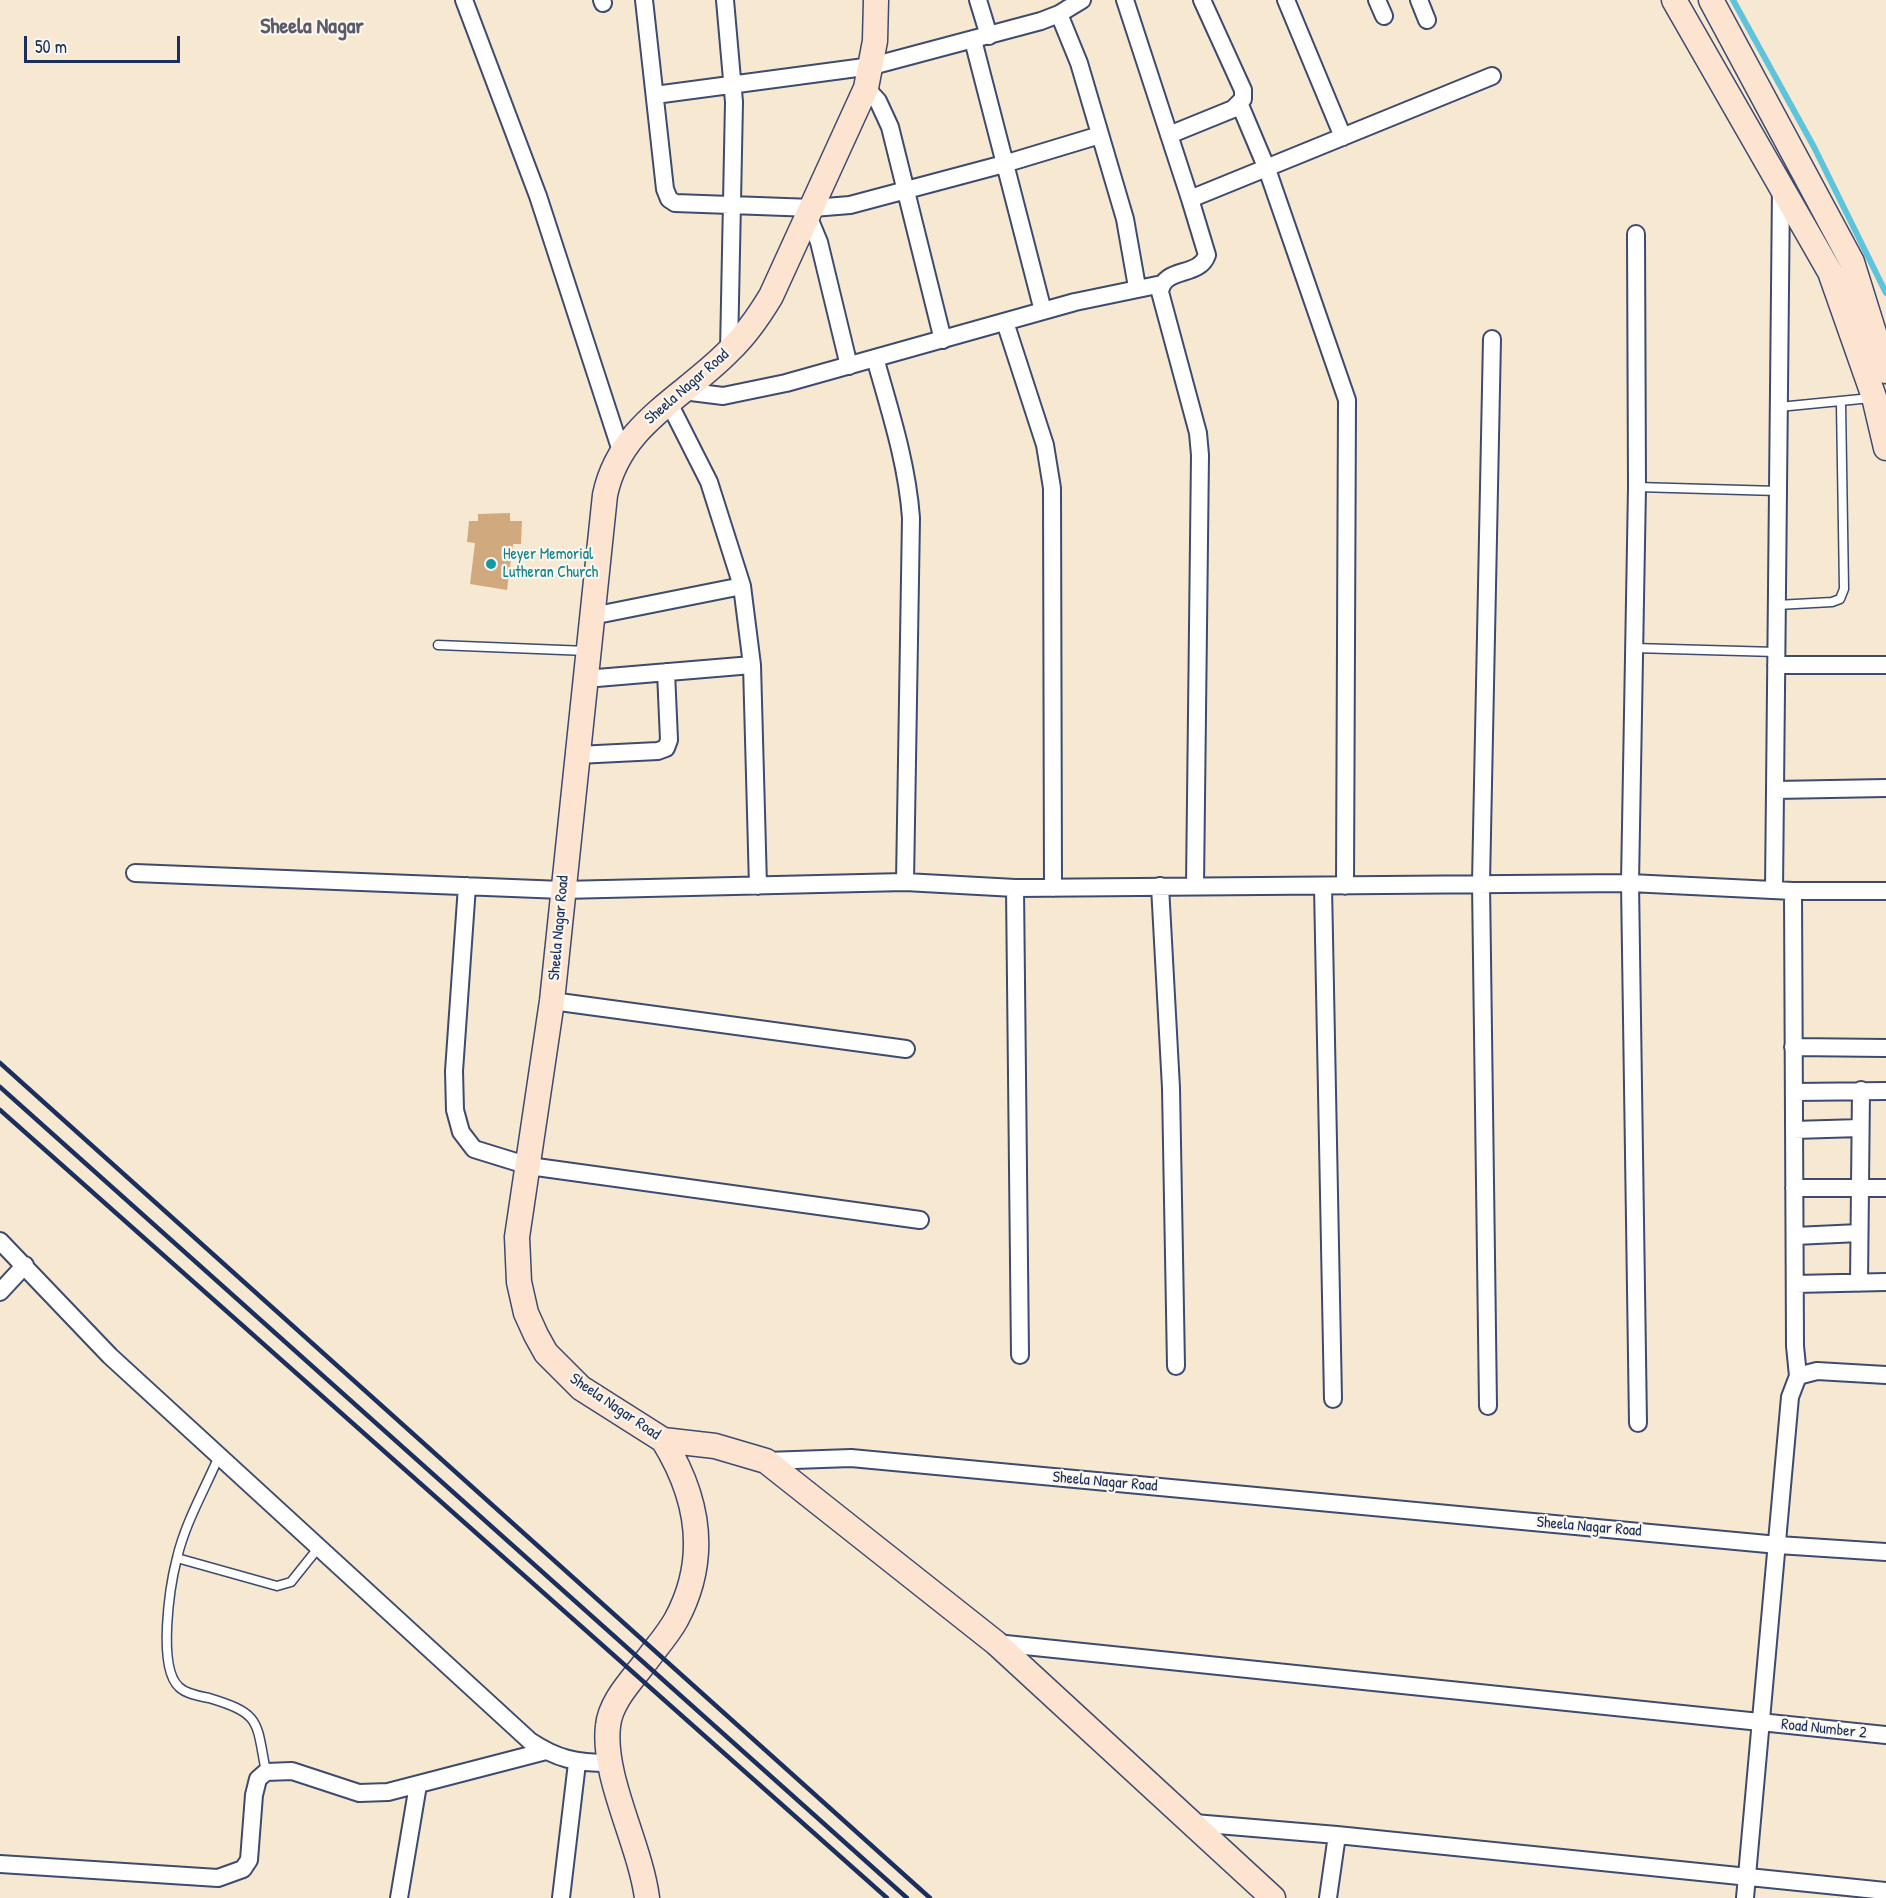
<!DOCTYPE html>
<style>
body{margin:0}
#map{position:relative;width:1886px;height:1898px;overflow:hidden;background:#f7e8d2;font-family:"Patrick Hand",sans-serif}
canvas{display:block}
.scale{position:absolute;left:24px;top:36px;width:156px;height:27px;box-sizing:border-box;border:3px solid #1b2f5e;border-top:0;padding-left:8px;font-size:18px;line-height:21px;white-space:nowrap;color:#1b2f5e;-webkit-text-stroke:4px #fbf7ec;paint-order:stroke}
</style>
<div id="map">
<canvas width="1886" height="1898"></canvas>
<div class="scale">50 m</div>
</div>
<script>
const ctx = document.querySelector('canvas').getContext('2d');
ctx.lineJoin = 'round';
function strokePath(path, color, width, dash) {
  ctx.strokeStyle = color;
  ctx.lineWidth = width;
  ctx.lineCap = dash ? 'butt' : 'round';
  ctx.setLineDash(dash || []);
  ctx.stroke(path);
}
function paint(path, color) {
  ctx.fillStyle = color;
  ctx.fill(path, 'evenodd');
}
function drawText(font, color, halo, rows, align = 'center') {
  ctx.font = font + ' "Patrick Hand",sans-serif';
  ctx.lineWidth = 4.5;
  ctx.setLineDash([]);
  ctx.textBaseline = 'middle';
  ctx.strokeStyle = halo;
  ctx.fillStyle = color;
  for (const [text, x, y, turn = 0] of rows) {
    ctx.save();
    ctx.translate(x, y);
    ctx.rotate((+turn || 0) * Math.PI / 180);
    ctx.textAlign = isNaN(turn) ? turn : align;
    if (halo) ctx.strokeText(text, 0, 0);
    ctx.fillText(text, 0, 0);
    ctx.restore();
  }
}
const stream = new Path2D(`
 M1733,0L1814,147L1886,293`);
const building = new Path2D(`
 M510,513V521H522L521,544H513L507,590L470,584L475,543L467,542L469,521H478V514Z`);
const lane = new Path2D(`
 M1779,407L1871,398
 M1637,487L1778,491
 M1777,605L1832,602L1840,599L1844,589L1841,403
 M438,645L587,651
 M1634,648L1776,652
 M219,1456C205,1489 185,1523 177,1558C170,1585 157,1667 179,1687C186,1694 199,1696 209,1698C262,1714 256,1721 266,1772
 M177,1558L277,1586L291,1582L319,1547`);
const street = new Path2D(`
 M464,0L538,196L621,451
 M602,0L603,3
 M644,0L665,189L669,199L675,203L813,208L850,205L1004,164L1100,135
 M725,0L734,102L729,351
 M978,0L989,36
 M1125,0L1190,199
 M1286,0L1343,137
 M1377,0L1384,16
 M1419,0L1427,20
 M1059,14L1079,63L1125,219L1137,287
 M973,40L1043,311
 M866,88L878,101L890,127L943,340
 M655,95L872,66L1041,21L1059,14L1082,0
 M1240,105L1267,169L1347,400L1345,886
 M1169,135L1233,109L1243,99V90L1202,0
 M809,218L819,242L849,366
 M1636,234L1637,487L1630,883L1638,1423
 M1005,322L1045,445L1052,488L1053,888
 M875,358C890,411 907,463 911,518L905,882
 M683,391L723,396L786,383L1075,302L1162,284
 M669,403L709,482L742,586L752,665L758,886
 M592,616L742,586
 M1776,665H1886
 M585,679L752,665
 M577,755L658,751L666,748L669,740L666,672
 M1775,790L1886,788
 M135,873L562,890L905,882L1015,888L1630,883L1793,891H1886
 M467,886L454,1071L455,1110L461,1132L474,1149L529,1166L920,1220
 M1160,886L1171,1088L1176,1366
 M1195,886L1200,455L1198,433L1160,292C1164,266 1199,278 1207,255L1190,199L1492,76
 M1323,886L1333,1399
 M1015,888L1020,1355
 M1774,890L1781,189
 M552,1001L906,1049
 M1793,1047L1886,1048
 M1794,1092L1886,1091
 M1794,1130L1860,1128
 M1794,1188H1886
 M1795,1236L1859,1233
 M0,1241L110,1356L530,1741C557,1759 576,1763 609,1763
 M1859,1283L1861,1090
 M1795,1284L1886,1282
 M0,1292L25,1265
 M1798,1376L1817,1371L1886,1375
 M1488,1406L1481,883L1492,339
 M766,1461L851,1458L1778,1545L1886,1552
 M996,1643L1886,1735
 M1194,1823L1337,1835L1886,1891
 M0,1864L218,1878L243,1869L249,1860L254,1795L258,1779L266,1772L292,1771L359,1793L388,1792L546,1751
 M399,1898L418,1785
 M561,1898L577,1763
 M1328,1898L1337,1835
 M1745,1898L1790,1397L1798,1376L1795,1346L1793,891`);
const secondary = new Path2D(`
 M876,0L875,41L866,88L771,296C759,316 746,335 729,351C682,399 620,424 605,495L552,1001L517,1237L519,1282L526,1313L536,1335L546,1353L581,1388L663,1440L715,1446L766,1461L996,1643L1273,1898
 M1674,0L1830,272L1874,397L1886,448
 M1711,0L1852,262L1886,371
 M647,1898C640,1844 602,1777 608,1726C610,1703 630,1682 644,1664C654,1650 667,1636 676,1620C709,1559 699,1498 663,1440`);
const rail = new Path2D(`
 M0,1063L930,1898
 M0,1087L907,1898
 M0,1110L887,1898`);
const markers = [
 [491,564,6,"#0f9aa8"]
];
const streetNames = [
 ["Sheela Nagar Road",687,387,-41],
 ["Sheela Nagar Road",559,928,-85],
 ["Sheela Nagar Road",615,1407,34],
 ["Sheela Nagar Road",1105,1482,5],
 ["Sheela Nagar Road",1589,1527,5],
 ["Road Number 2",1824,1729,6]
];
const cultureNames = [
 ["Heyer Memorial",503,555],
 ["Lutheran Church",503,573]
];
const districtNames = [
 ["Sheela Nagar",312,27]
];
strokePath(stream, '#5ec3dc', 6);
paint(building, '#d1a97f');
strokePath(lane, '#3c4b6f', 11);
strokePath(street, '#3c4b6f', 20);
strokePath(secondary, '#3c4b6f', 27);
strokePath(lane, '#fff', 8);
strokePath(street, '#fff', 16);
strokePath(secondary, '#fde4d1', 24);
strokePath(rail, '#1b2f5e', 4.5);
for (const [x, y, r, color] of markers) {
  const dot = new Path2D();
  dot.arc(x, y, r, 0, 2 * Math.PI);
  ctx.fillStyle = color;
  ctx.fill(dot);
  strokePath(dot, '#fbf7ec', 2);
}
drawText('16px', '#1b2f5e', '#fbf7ec', streetNames);
drawText('16px', '#0d838f', '#fbf7ec', cultureNames, 'left');
drawText('bold 22px', '#5b5a6a', '#fbf7ec', districtNames);
</script>
